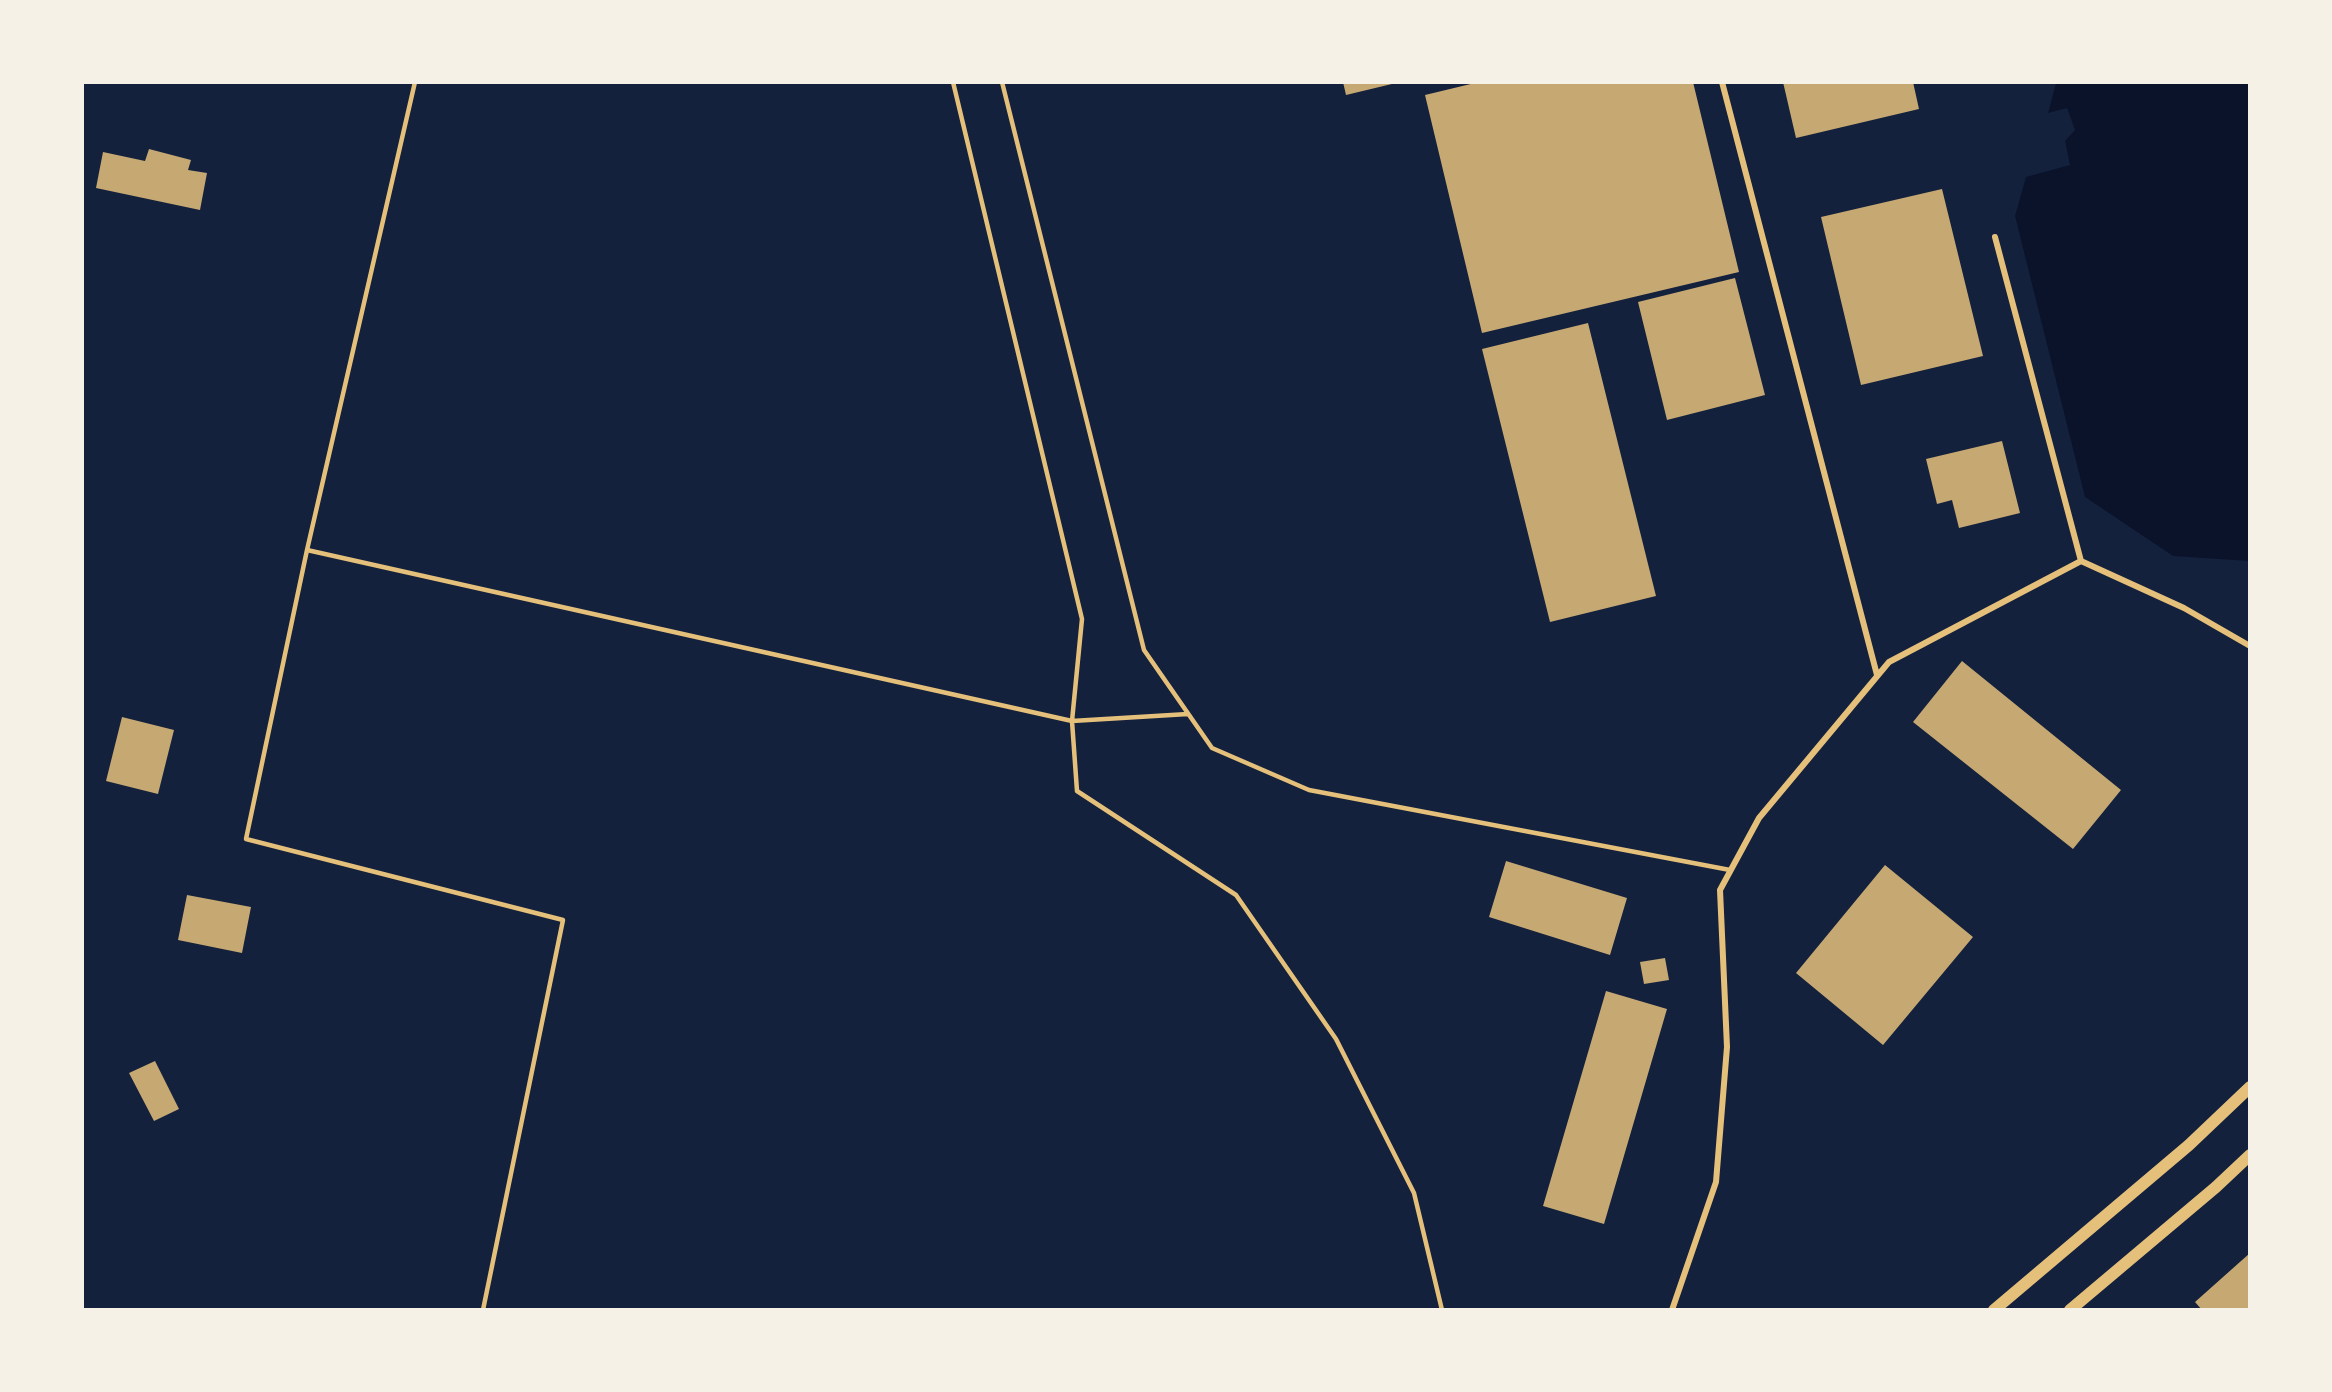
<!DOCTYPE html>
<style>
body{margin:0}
#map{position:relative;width:2332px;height:1392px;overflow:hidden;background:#14213d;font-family:"Archivo Narrow",sans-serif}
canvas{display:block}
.frame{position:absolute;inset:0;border:84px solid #f6f1e7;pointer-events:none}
</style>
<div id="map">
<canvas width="2332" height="1392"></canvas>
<div class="frame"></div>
</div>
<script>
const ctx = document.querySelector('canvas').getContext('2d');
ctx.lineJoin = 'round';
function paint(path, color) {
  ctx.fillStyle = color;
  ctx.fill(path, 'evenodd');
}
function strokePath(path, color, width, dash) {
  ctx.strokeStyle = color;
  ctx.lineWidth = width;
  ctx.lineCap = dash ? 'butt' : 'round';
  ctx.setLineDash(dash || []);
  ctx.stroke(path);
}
const water = new Path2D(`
 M2056,83H2249V561L2173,556L2085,497L2015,216L2026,177L2070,165L2065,141L2075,130L2067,108L2048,113Z`);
const building = new Path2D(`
 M1343,82H1396V83L1346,95Z
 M1479,82H1693L1739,272L1482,333L1425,95Z
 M1783,82H1913L1919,109L1796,138Z
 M149,149L191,160L188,170L207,173L200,210L96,188L103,152L145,161Z
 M1942,189L1983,356L1861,385L1821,217Z
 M1735,278L1765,395L1667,420L1638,302Z
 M1588,323L1656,596L1550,622L1482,349Z
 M2002,441L2020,513L1959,528L1952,500L1937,504L1926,459Z
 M1962,661L2121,790L2073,849L1913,722Z
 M122,717L174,730L158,794L106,781Z
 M1506,861L1627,898L1610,955L1489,917Z
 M1885,865L1973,937L1883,1045L1796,973Z
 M187,895L251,907L242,953L178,940Z
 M1665,958L1669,980L1644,984L1640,962Z
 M1606,991L1667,1009L1604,1224L1543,1206Z
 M155,1061L179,1109L154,1121L129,1073Z
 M2250,1253V1310H2202L2195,1302Z`);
const service = new Path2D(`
 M415,82L307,550L246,839L563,920L483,1310
 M953,82L1082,619L1072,721L1077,791L1236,895L1336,1039L1414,1193L1442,1310
 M1002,82L1144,650L1212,748L1309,790L1730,870
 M307,550L1072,721L1188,714`);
const minor = new Path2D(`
 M1722,82L1877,675
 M1995,237L2081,561
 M2081,561L2184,608L2250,646
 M1672,1310L1716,1182L1727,1047L1720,890L1759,818L1889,662L2081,561`);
const secondary = new Path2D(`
 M1994,1310L2189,1145L2250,1087
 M2070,1310L2216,1187L2250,1155`);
paint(water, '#0b132b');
paint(building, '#c6a872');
strokePath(service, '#e5c07b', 4.5);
strokePath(minor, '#e5c07b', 6);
strokePath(secondary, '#e5c07b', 12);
</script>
